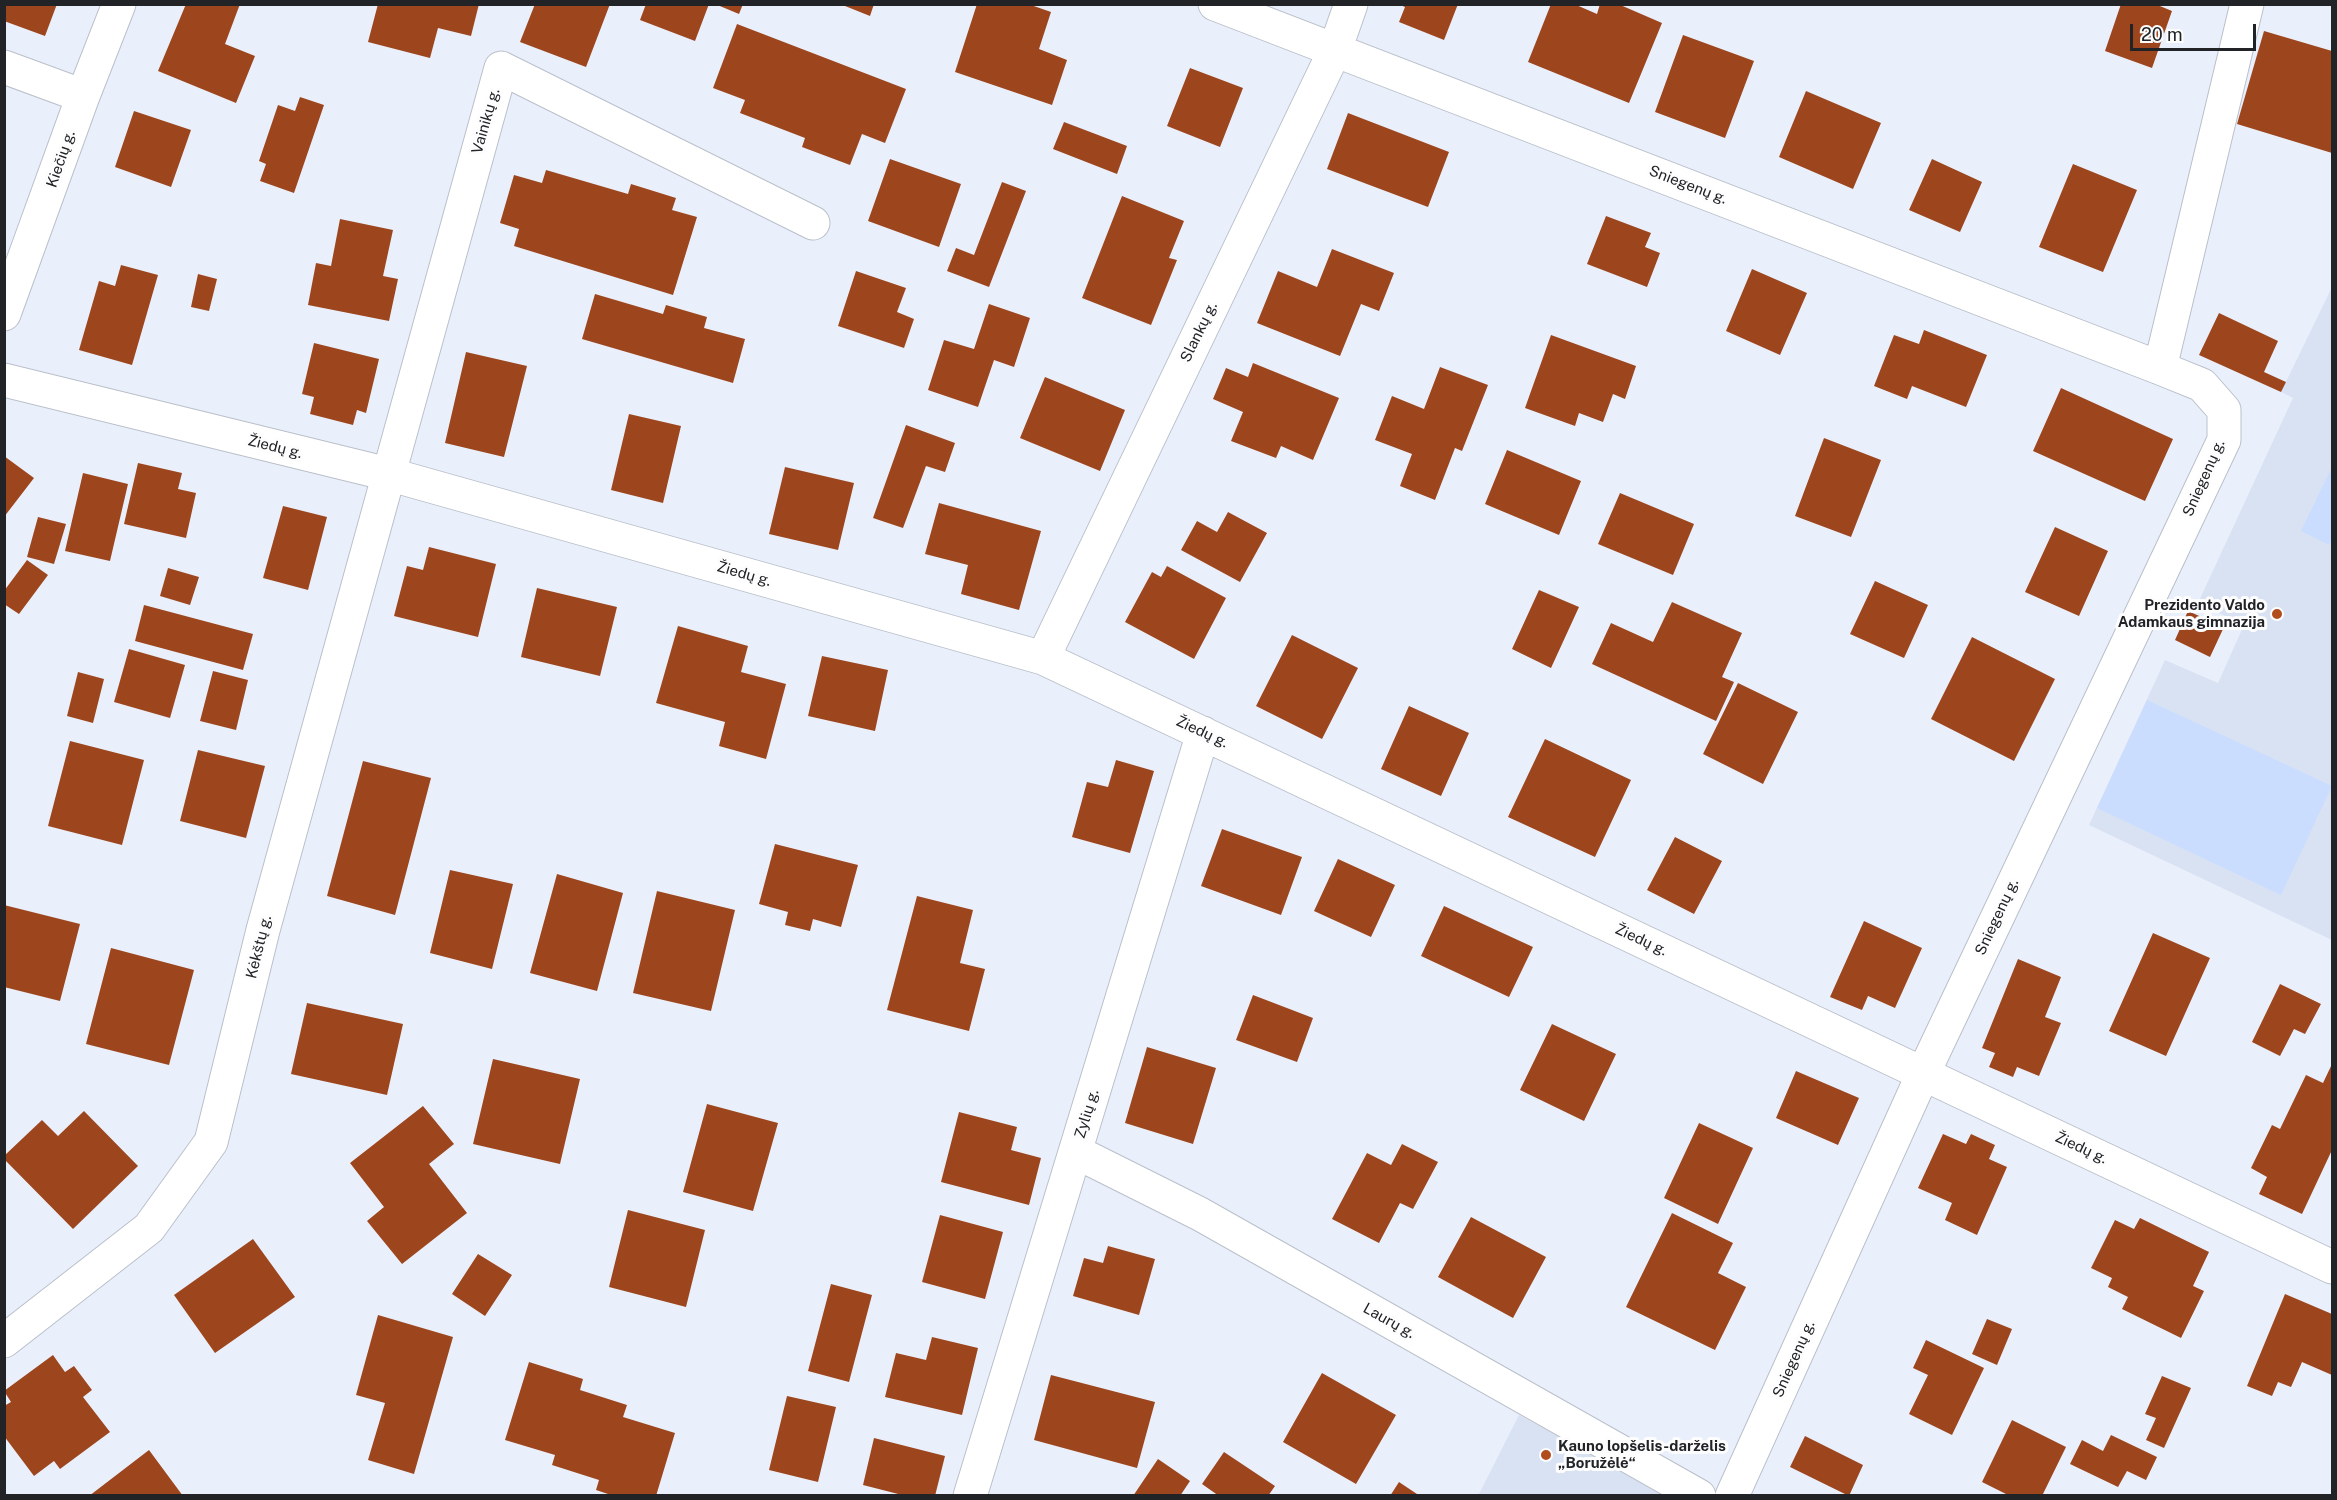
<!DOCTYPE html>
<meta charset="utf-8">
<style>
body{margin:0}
#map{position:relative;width:2337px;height:1500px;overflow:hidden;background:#eaf0fb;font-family:"Public Sans",sans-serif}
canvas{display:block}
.frame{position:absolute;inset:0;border:6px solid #212327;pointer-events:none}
.scale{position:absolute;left:2130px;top:24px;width:126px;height:27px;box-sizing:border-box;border:3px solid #212327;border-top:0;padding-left:8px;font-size:18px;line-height:21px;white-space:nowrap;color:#212327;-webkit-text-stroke:4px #fdfdfd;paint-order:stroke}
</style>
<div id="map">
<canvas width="2337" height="1500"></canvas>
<div class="frame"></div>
<div class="scale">20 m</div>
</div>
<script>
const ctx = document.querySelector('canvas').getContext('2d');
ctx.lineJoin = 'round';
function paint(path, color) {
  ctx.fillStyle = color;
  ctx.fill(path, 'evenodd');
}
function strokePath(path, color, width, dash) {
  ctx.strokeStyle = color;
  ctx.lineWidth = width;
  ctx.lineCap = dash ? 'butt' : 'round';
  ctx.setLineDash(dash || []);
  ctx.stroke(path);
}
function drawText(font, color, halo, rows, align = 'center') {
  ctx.font = font + ' "Public Sans",sans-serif';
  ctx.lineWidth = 6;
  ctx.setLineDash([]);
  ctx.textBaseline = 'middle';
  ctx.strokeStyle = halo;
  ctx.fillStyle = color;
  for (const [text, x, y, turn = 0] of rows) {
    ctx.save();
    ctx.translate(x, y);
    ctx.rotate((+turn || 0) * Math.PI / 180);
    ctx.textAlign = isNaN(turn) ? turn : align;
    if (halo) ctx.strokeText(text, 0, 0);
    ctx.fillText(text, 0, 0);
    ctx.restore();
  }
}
const built = new Path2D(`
 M2332,287V940L2089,825L2165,660L2218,683L2244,625L2198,603L2293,398L2281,392Z
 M1519,1415L1668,1495L1478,1496Z`);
const green = new Path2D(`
 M2332,467V539L2329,545L2301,531Z
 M2147,700L2332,786L2281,895L2097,808Z`);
const building = new Path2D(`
 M4,4H57L45,36L4,21Z
 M186,4H240L225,44L255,56L236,103L158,71Z
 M378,4H479L471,36L438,28L430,58L368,42Z
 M535,4H610L586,67L520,42Z
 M646,4H709L695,41L640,20Z
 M715,4H743L739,14Z
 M840,4H874L870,16Z
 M977,4H1028L1051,12L1039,49L1067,60L1052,105L955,72Z
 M1398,4H1458L1444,40L1399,22L1405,7Z
 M1551,4H1574L1597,14L1600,4H1618L1662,23L1629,103L1528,62Z
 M2121,4H2155L2172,11L2152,68L2105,51Z
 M737,24L906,89L885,143L862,134L850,165L802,147L805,138L740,113L745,100L713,88Z
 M2264,31L2332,51V153L2237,124Z
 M1683,35L1754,61L1725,138L1655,112Z
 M1190,68L1243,88L1220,147L1167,126Z
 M1806,91L1881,123L1853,189L1779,157Z
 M300,97L324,105L294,193L260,181L266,164L259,161L278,105L295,111Z
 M134,111L191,130L171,187L115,167Z
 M1348,113L1449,152L1428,207L1327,169Z
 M1064,122L1127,146L1117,174L1053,149Z
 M890,159L961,184L939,247L868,221Z
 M1932,159L1982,182L1960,232L1909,210Z
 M2073,164L2137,190L2103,272L2039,247Z
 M546,170L628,194L631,184L676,198L672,210L697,217L673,295L514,246L519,229L500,223L514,175L542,183Z
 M1002,182L1026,191L989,287L947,271L956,248L974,255Z
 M1122,196L1184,221L1169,258L1177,260L1151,325L1082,298Z
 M1606,216L1651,233L1645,247L1660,253L1647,287L1587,264Z
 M340,219L393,230L383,276L398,279L389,321L308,305L316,263L331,266Z
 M1332,249L1394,273L1379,311L1361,304L1340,356L1257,323L1278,271L1317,287Z
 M121,265L158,275L132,365L79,350L99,281L115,286Z
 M1752,269L1807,293L1780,355L1726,331Z
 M856,271L906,288L897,312L914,319L904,348L838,326Z
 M198,274L217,279L209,311L191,307Z
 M595,294L663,314L666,305L707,317L704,328L745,339L733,383L582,339Z
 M989,304L1030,318L1014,367L994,360L978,407L928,390L944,340L974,349Z
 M2219,313L2278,341L2264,372L2286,382L2281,392L2199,355Z
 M1924,330L1987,355L1966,407L1912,386L1907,399L1874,386L1894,335L1919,344Z
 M1551,335L1636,366L1625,399L1613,394L1603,422L1579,413L1575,426L1525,408Z
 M314,343L379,359L366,413L357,410L353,425L310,414L314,397L302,394Z
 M466,352L527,366L504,457L445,443Z
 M1253,363L1339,398L1313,460L1281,446L1276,458L1231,441L1243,412L1213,399L1226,368L1248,377Z
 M1440,367L1488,385L1462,451L1455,448L1435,500L1400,486L1412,454L1375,440L1392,396L1424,409Z
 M1045,377L1125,410L1100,471L1020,438Z
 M2061,388L2173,439L2145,501L2033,451Z
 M629,414L681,426L663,503L611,490Z
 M906,425L955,443L945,472L926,466L903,528L873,518Z
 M1824,438L1881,460L1851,537L1795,516Z
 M1507,450L1581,481L1559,535L1485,504Z
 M4,456L34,478L4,517Z
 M138,463L182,473L178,489L196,493L186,538L124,524Z
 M785,467L854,483L838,550L769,534Z
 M83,473L128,484L110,561L65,551Z
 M1620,493L1694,524L1673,575L1598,544Z
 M939,503L1041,531L1019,610L961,594L968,565L925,554Z
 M283,506L327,517L308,590L263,578Z
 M1228,512L1267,533L1240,582L1181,550L1197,521L1217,532Z
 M38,517L66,524L54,564L27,557Z
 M2055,527L2108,551L2079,616L2025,592Z
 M429,547L496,564L478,637L394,616L407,566L423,570Z
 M27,560L48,575L19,614L4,604V591Z
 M1167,566L1226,598L1194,659L1125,622L1152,572L1161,577Z
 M168,568L199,577L190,605L160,596Z
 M1875,581L1928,605L1904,658L1850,634Z
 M537,588L617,607L600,676L521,657Z
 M1539,590L1579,607L1551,668L1512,649Z
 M1672,602L1742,633L1722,677L1734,682L1716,721L1592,664L1611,623L1653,642Z
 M144,605L253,634L243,670L135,641Z
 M2188,611L2224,627L2210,657L2175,640Z
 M678,626L748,646L741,672L786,684L766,759L719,746L725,722L656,703Z
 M1292,635L1358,668L1322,739L1256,706Z
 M1972,637L2055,679L2014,761L1931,719Z
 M129,649L185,665L170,718L114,702Z
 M822,656L888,670L875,731L808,716Z
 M213,671L248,680L236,730L200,721Z
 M78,672L104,679L93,723L67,716Z
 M1738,683L1798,712L1763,784L1703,754Z
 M1409,706L1469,733L1441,796L1381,769Z
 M1545,739L1631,780L1595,857L1508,817Z
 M70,741L144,760L122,845L48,826Z
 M198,750L265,766L246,838L180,821Z
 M1116,760L1154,771L1130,853L1072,837L1087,782L1108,787Z
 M363,761L431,778L395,915L327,896Z
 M1222,829L1302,857L1281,915L1201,886Z
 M1675,837L1722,861L1694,914L1647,890Z
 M775,844L858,865L841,927L813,919L810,931L785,925L788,912L759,904Z
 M1338,859L1395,885L1371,937L1314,911Z
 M450,870L513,884L492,969L430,953Z
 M557,874L623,893L597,991L530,973Z
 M657,891L735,910L711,1011L633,993Z
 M917,896L973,910L960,963L985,969L969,1031L887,1010Z
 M4,905L80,924L60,1001L4,987Z
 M1444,906L1533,947L1509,997L1421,956Z
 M1864,921L1922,948L1895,1008L1868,996L1862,1010L1830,997Z
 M2153,933L2210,958L2166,1056L2109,1031Z
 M111,948L194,970L169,1065L86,1044Z
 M2018,959L2061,977L2045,1017L2061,1023L2039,1076L2017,1067L2013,1077L1989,1067L1995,1053L1982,1048Z
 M2280,984L2321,1004L2305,1034L2294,1029L2280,1056L2252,1042Z
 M1253,995L1313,1018L1297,1062L1236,1040Z
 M307,1003L403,1024L387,1095L291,1074Z
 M1552,1024L1616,1054L1584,1121L1520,1090Z
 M1147,1047L1216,1068L1193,1144L1125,1123Z
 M493,1059L580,1079L560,1164L473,1144Z
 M2332,1064V1150L2302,1214L2259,1194L2267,1177L2251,1168L2272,1125L2280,1129L2306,1075L2323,1083Z
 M1796,1071L1859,1098L1838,1145L1776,1118Z
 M707,1104L778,1123L753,1211L683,1192Z
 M423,1106L454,1144L429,1164L467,1213L402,1264L367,1221L384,1207L350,1163Z
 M84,1111L138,1166L73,1229L4,1159V1156L42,1120L58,1136Z
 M959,1112L1017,1127L1011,1150L1041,1158L1029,1205L941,1182Z
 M1699,1123L1753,1148L1718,1224L1664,1198Z
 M1943,1134L1966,1144L1971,1134L1995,1145L1989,1159L2007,1167L1977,1235L1945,1220L1952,1203L1918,1188Z
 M1402,1144L1438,1162L1413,1209L1400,1203L1379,1243L1332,1219L1367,1153L1391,1165Z
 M628,1210L705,1230L686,1307L609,1287Z
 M1672,1213L1733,1243L1718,1273L1746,1287L1715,1350L1626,1307Z
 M940,1215L1003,1232L985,1299L922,1282Z
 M1471,1217L1546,1257L1513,1318L1438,1277Z
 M2140,1218L2209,1252L2193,1286L2204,1291L2181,1338L2122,1309L2128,1297L2108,1287L2112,1278L2091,1268L2115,1220L2134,1229Z
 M253,1239L295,1297L215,1353L174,1295Z
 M1108,1246L1155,1259L1139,1315L1073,1296L1084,1258L1103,1263Z
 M478,1254L512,1275L485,1316L452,1294Z
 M831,1284L872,1295L849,1382L808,1371Z
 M2285,1294L2332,1314V1375L2302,1362L2291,1387L2278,1382L2272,1396L2247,1386Z
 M378,1315L453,1337L414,1474L368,1460L385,1403L356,1395Z
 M1987,1319L2012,1329L1997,1365L1972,1354Z
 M932,1337L978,1348L962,1415L885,1397L896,1353L926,1360Z
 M1926,1340L1984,1368L1952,1435L1909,1414L1928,1375L1913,1368Z
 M53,1355L65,1372L74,1366L92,1390L83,1397L110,1432L60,1469L54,1461L34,1476L4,1436V1406L11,1402L4,1391Z
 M529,1362L583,1379L580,1390L627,1405L623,1417L675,1433L656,1496H614L596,1490L599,1480L552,1465L555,1455L505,1440Z
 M1322,1373L1396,1415L1356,1484L1283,1442Z
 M1051,1375L1155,1402L1137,1468L1034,1440Z
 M2162,1376L2191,1388L2164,1448L2146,1440L2156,1418L2145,1414Z
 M787,1396L836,1407L818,1482L769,1470Z
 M2012,1420L2066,1447L2042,1496H2010L1982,1482Z
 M2111,1435L2157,1457L2146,1480L2127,1471L2118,1487L2070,1464L2082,1440L2103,1451Z
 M1805,1436L1863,1465L1849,1496L1790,1467Z
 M874,1438L945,1456L935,1496H906L863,1485Z
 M149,1450L183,1496H89Z
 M1224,1452L1275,1486L1268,1496H1219L1202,1484Z
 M1158,1459L1190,1481L1180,1496H1133Z
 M1399,1482L1420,1496H1390Z`);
const minor = new Path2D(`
 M1215,4L2160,368L2202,385L2224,410V440L1923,1074L1732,1496
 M4,67L83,96
 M4,314L83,96L119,4
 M2160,368L2247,4
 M4,380L388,474L1043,658L2332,1267
 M1043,658L1335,50L1351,4
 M1076,1152L1200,1214L1699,1496
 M4,1341L149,1228L211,1142L263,930L501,68L813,223
 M970,1496L1203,733`);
const markers = [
 [2277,614,6,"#b14c1c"],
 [1546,1455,6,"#b14c1c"]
];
const streetNames = [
 ["Vainikų g.",486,121,-74],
 ["Kiečių g.",61,159,-71],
 ["Sniegenų g.",1688,185,21],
 ["Slankų g.",1199,332,-64],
 ["Žiedų g.",275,447,14],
 ["Sniegenų g.",2204,478,-66],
 ["Žiedų g.",744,574,16],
 ["Žiedų g.",1202,732,25],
 ["Sniegenų g.",1997,917,-65],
 ["Žiedų g.",1641,940,25],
 ["Kėkštų g.",259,947,-76],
 ["Zylių g.",1087,1114,-73],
 ["Žiedų g.",2081,1148,25],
 ["Laurų g.",1389,1321,29],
 ["Sniegenų g.",1794,1359,-66]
];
const poiNames = [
 ["Prezidento Valdo",2265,605],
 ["Adamkaus gimnazija",2265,622],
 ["Kauno lopšelis-darželis",1558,1446,"left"],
 ["„Boružėlė“",1558,1463,"left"]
];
paint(built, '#d8e2f3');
paint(green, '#caddff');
paint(building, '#9d461e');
strokePath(minor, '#bac0ca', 35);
strokePath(minor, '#fff', 33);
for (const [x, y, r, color] of markers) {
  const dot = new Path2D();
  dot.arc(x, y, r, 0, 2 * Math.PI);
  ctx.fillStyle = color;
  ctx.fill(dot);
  strokePath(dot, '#fdfdfd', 2);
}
drawText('15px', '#212327', '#fdfdfd', streetNames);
drawText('bold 15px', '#212327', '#fdfdfd', poiNames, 'right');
</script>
